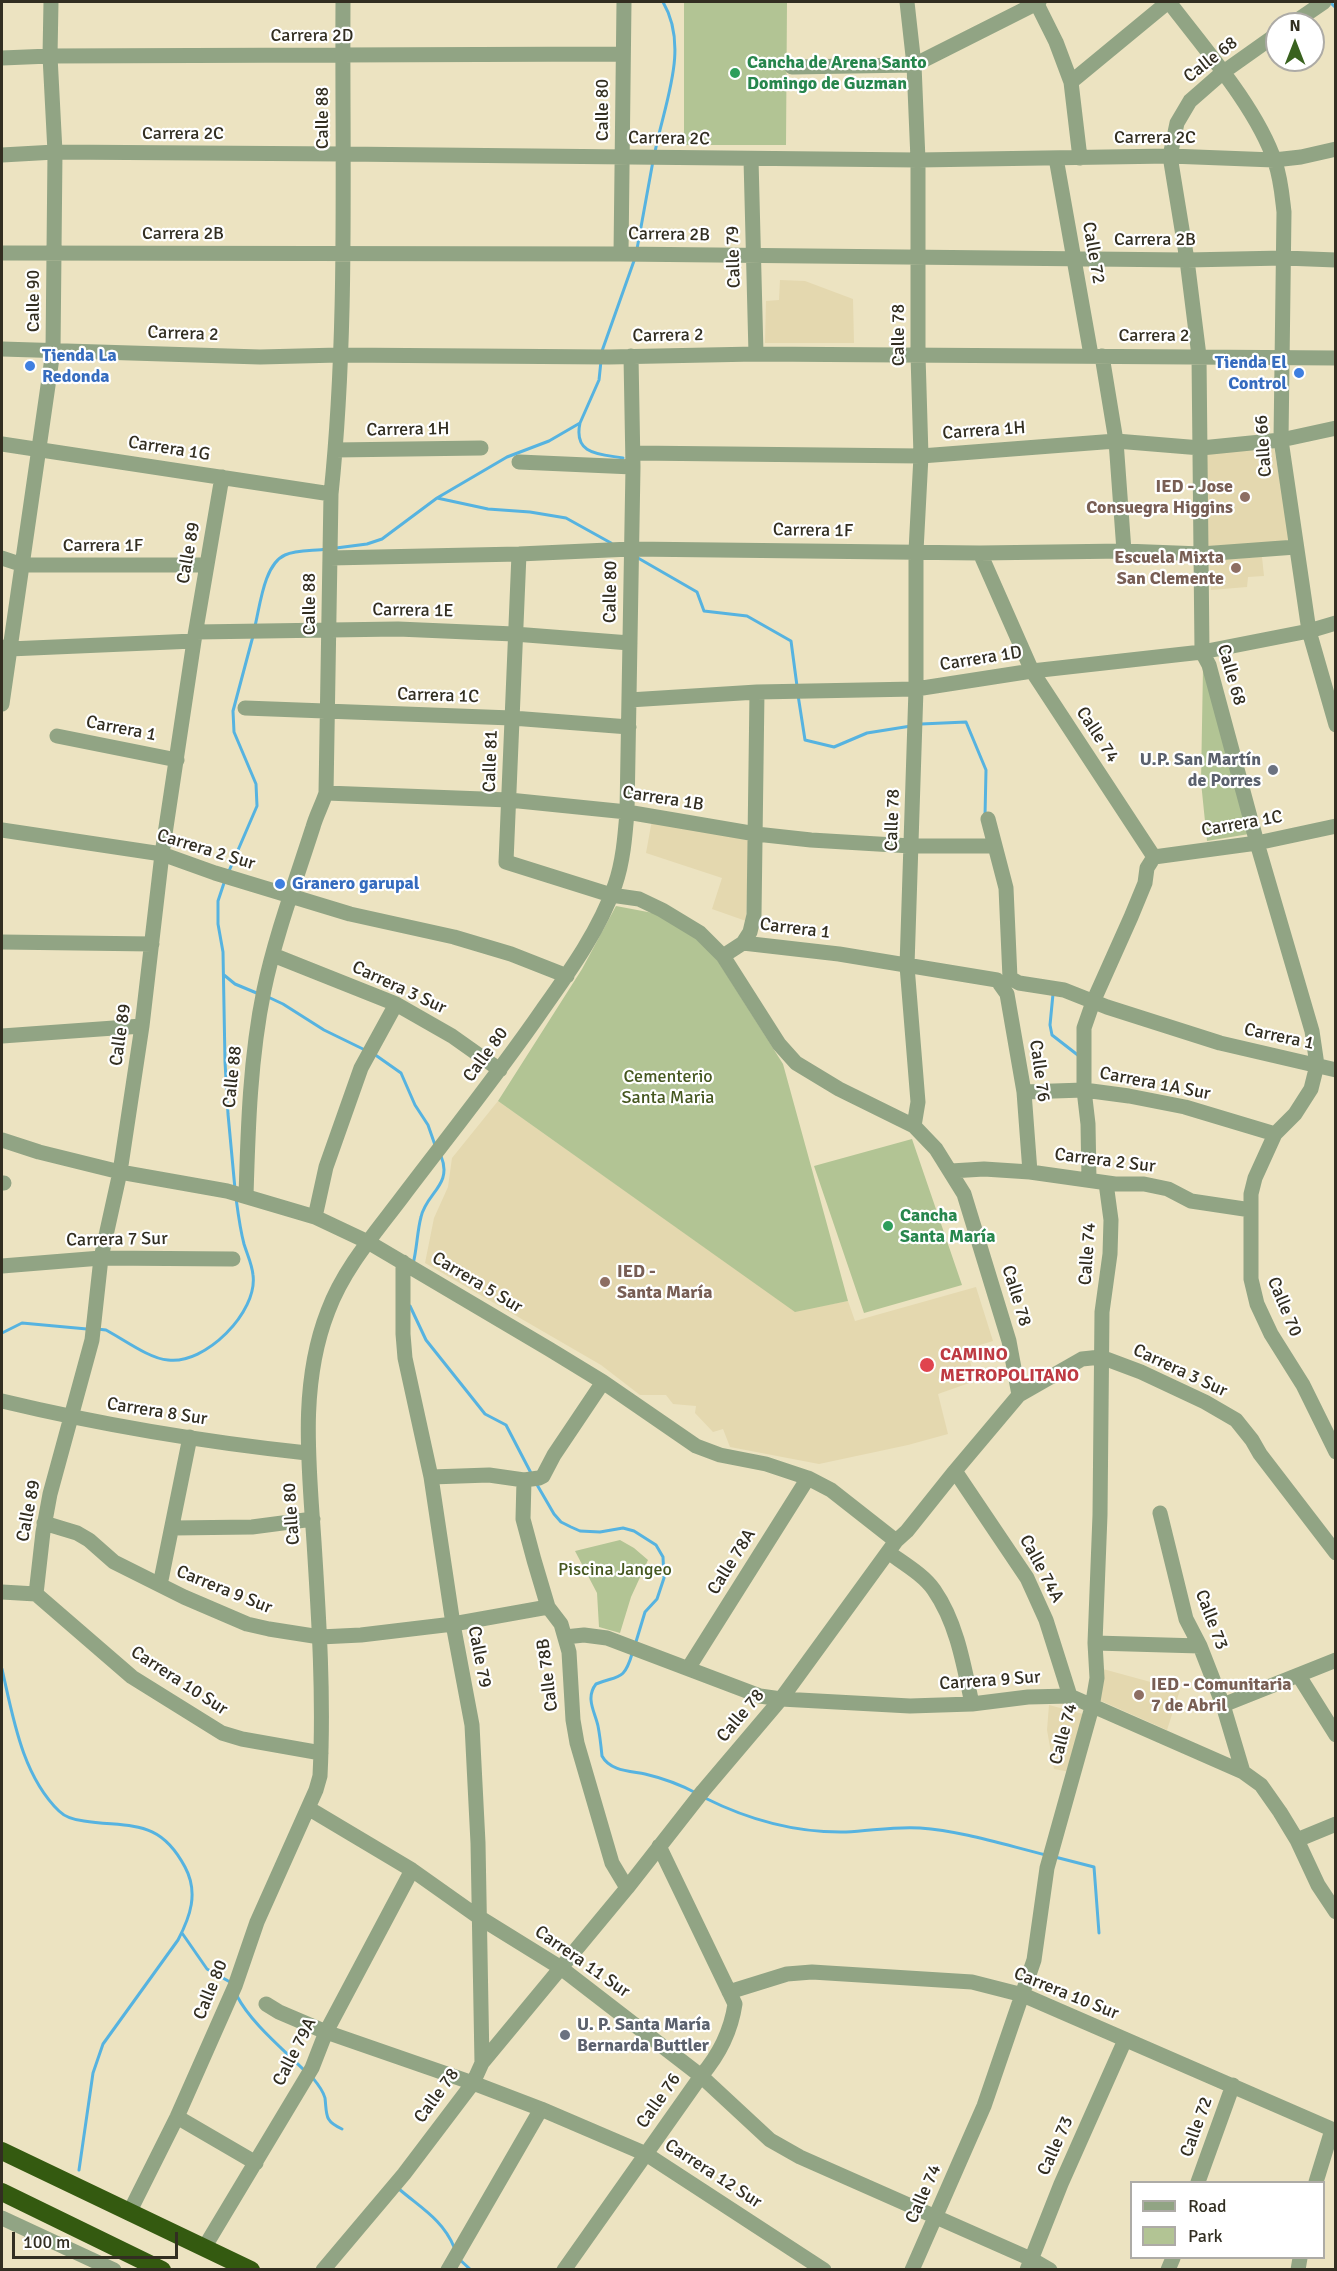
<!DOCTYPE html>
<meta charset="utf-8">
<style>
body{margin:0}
#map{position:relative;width:1337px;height:2271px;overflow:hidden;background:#ece3c1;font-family:Signika,sans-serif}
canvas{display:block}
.frame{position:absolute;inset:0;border:3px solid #322e21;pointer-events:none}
.legend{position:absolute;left:1130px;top:2181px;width:195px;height:78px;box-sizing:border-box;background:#fff;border:2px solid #adaba6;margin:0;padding:8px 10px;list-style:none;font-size:18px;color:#322e21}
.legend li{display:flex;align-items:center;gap:12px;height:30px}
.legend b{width:30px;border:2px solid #adaba6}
.north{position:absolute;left:1265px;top:12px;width:60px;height:60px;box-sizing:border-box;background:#fff;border:2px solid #adaba6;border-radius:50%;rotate:0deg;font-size:16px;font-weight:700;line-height:24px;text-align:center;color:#322e21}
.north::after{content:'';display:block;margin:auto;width:21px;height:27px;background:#39621f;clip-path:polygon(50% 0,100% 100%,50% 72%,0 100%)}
.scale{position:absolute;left:12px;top:2232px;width:166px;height:27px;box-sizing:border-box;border:3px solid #322e21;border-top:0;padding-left:8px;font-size:18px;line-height:21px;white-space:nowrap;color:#322e21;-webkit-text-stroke:4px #fff;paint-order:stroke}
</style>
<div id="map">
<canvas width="1337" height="2271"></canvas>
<div class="frame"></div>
<ul class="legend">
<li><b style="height:8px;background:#91a484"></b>Road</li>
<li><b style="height:16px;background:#b2c494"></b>Park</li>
</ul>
<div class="north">N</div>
<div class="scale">100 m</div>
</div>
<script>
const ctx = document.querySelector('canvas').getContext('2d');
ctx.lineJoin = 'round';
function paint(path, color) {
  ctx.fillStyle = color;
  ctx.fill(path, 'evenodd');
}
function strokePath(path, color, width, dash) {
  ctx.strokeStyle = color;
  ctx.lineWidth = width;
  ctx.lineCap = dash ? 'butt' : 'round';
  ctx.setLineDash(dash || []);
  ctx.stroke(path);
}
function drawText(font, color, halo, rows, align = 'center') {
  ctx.font = font + ' Signika,sans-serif';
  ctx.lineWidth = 4.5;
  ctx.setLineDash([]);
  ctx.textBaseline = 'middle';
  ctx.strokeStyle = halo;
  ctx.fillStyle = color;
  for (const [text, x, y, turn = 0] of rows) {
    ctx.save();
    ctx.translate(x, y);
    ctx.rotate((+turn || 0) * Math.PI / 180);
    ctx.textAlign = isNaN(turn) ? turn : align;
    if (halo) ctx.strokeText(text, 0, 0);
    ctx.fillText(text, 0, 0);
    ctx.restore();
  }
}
const built = new Path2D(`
 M780,280L805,281L853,299L854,343H765L766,301L779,300Z
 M1274,447L1290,540L1208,549L1207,454Z
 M1262,557L1264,576L1248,577L1247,587L1211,590L1209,560Z
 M652,820L749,836L746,921L712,909L722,878L646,853Z
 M498,1101L795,1311L848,1301L855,1321L976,1287L993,1341L967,1349L975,1381L938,1394L948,1434L908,1445L819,1464L730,1447L723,1429L713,1432L695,1413L696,1406L673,1404L666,1395H640L601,1365L425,1263L434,1218L448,1187L452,1158Z
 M1103,1669L1180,1690L1167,1730L1099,1700Z
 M1049,1705L1083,1714L1070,1772L1054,1769L1047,1730Z`);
const green = new Path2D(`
 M684,2H787L786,145H684Z
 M1203,668L1249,834L1207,841L1201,782Z
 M616,906L653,913L686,929L716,958L783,1064L848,1301L795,1312L498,1101L582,969Z
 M912,1139L962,1285L864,1313L814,1166Z
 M620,1540L634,1548L648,1560L631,1597L620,1633L599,1627L597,1593L575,1551Z`);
const stream = new Path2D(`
 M1330,2L1336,8
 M655,152C664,104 690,48 663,2
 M637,249L653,161
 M602,351L635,258
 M580,423C573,455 600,454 623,458
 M437,498L488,509L530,512L566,518L611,543
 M336,548L367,544L382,539L437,498L507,457L549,441L580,423L599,380L601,361
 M638,558L697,592L704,611L747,616L791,641L797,686
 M255,626C260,606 264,564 285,555C296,550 314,551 327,549
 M798,695L805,740L834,747L867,733L911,726
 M921,724L966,722L986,770L985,816
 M229,871L257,806L256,784L234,732L233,711L253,636
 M225,880L218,901V924L223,952L225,1062L228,1114L235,1189
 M224,975L235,984L259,994
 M1053,994L1050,1025L1052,1035L1079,1056
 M268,997L283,1004L324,1030L365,1050
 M374,1054L401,1073L415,1105L428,1125L435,1145
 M413,1264C417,1249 417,1232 421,1217C426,1193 453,1185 441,1156
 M410,1306L426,1340L485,1414L506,1425L532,1475
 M97,1329L106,1330C123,1339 150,1359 168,1360C205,1365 258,1312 253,1275C252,1264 247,1254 244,1244C240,1229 238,1213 236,1198
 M2,1333L22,1323L87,1329
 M536,1483L554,1514L561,1522L571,1527L580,1531L600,1532L623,1528L634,1531L656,1545L663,1557L664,1578L657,1599L645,1612L635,1645
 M632,1654C624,1681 619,1675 596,1684C585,1698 595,1712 598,1726C600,1736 601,1746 602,1756C610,1771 630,1771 645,1774C662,1778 681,1785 696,1793
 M2,1669C13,1717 22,1775 59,1811C65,1817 75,1820 84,1821C131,1828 159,1818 185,1867C199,1893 190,1917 178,1940L103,2044L93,2073L79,2170
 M705,1798C749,1820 796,1833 846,1832C871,1831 896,1826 920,1828C962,1831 1005,1845 1046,1855
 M1055,1857L1094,1867L1099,1933
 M182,1933L207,1969L230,1982
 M237,1996C251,2023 283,2049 305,2071
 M312,2077C317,2083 323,2090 325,2098C327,2115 324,2121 342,2129
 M399,2189C421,2208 443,2220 454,2247
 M459,2259L471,2270`);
const minor = new Path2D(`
 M907,2L914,65L918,160V355L921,456L916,551V689L907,966L918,1102L914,1126
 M1036,2L1056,42L1071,82L1080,158
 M1169,2C1204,48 1257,108 1275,162C1281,179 1282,195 1284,212L1281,440L1309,631L1336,725
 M1292,24L1324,2
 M1277,34L1222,73L1190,101L1177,123L1170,156L1187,260L1199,356L1202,652L1209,665L1257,843L1312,1031L1317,1065L1311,1089L1295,1114L1275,1134L1255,1178L1251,1194V1279L1257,1304L1271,1334L1303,1385L1336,1452
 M2,58L50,56L623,54
 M792,67L914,65L1039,2
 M1071,82L1168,2
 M2,155L55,152L342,154L918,160L1170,156L1274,160L1301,157L1336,149
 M1056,158L1091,355
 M751,159L756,354
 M2,253L621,254L1187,260L1284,258L1336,260
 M621,254L624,2
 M2,349L260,357L339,355L609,357L756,354L1336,358
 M1102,356L1116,441L1124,551
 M2,444L331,494
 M335,450L481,448
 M633,453L921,456L1116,441L1201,448L1281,440L1336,428
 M519,462L633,467
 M980,553L1032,671L1154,857
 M519,554L506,862L611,895L639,899L662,910L700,933L723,956L779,1044L796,1063L839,1089L914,1126L936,1149L964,1194L1009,1341L1019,1395
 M2,558L23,565H206
 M330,558L519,554L631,549L980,553L1124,551L1201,554L1296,547
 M196,632L398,629L514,634L630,643
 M2,647L9,649L194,641
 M629,700L757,692L916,689L1032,671L1202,652L1309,631L1336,623
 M2,704L53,351L55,152L50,56L51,2
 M245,708L512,718L629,727
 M57,736L177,760
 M326,793L509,800L627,812L756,834L811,840L911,846H994
 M988,819L1006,888L1010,978L1019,983L1064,990L1107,1007L1220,1043L1336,1070
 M2,830L162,854L215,873L350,914L454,937L511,954L567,976
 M1154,857L1257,843L1336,826
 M2,942L152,944
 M743,943L750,932L754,915L757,692
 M273,955L396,1004L452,1036L500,1070
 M723,956L743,943L839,954L997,980L1007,994L1024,1092L1030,1172
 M2,1036L142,1026
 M1024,1092L1084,1090L1129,1096L1185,1107L1275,1134
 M2,1140L39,1152L120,1172L227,1191L315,1217L368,1242L549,1349L603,1382L696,1446L720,1455L766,1464L808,1478L831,1490L896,1541
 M951,1171L984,1169L1030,1172L1115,1184H1144L1168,1189L1191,1201L1251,1210
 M1089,1180L1088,1124L1084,1090V1028L1093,1002L1131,917L1145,883L1147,868L1154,857
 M2,1183H4
 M246,1196C248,1128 250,1058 264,990C275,937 296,880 313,827C316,816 322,805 326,793L331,494C348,331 342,165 343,2
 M315,1217L326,1167L361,1068L396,1004
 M403,1262V1334L405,1358L431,1477L453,1624L472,1725L478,1843L482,2063
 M2,1266L101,1258L233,1259
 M2,1401C102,1425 204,1442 307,1453
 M955,1471L1027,1578L1046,1620L1070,1696
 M431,1477L489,1475L524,1480L539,1478L543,1476L554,1455L603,1382
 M524,1480L523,1519L534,1560L548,1607L561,1624L569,1652L573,1720L577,1743L612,1863L627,1888
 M1160,1513L1186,1619L1200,1646L1223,1705L1243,1772
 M44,1523L77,1533L89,1540L114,1562L184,1597L247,1624L269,1629L320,1637L361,1635L453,1624L548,1607
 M173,1528L252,1527L313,1519
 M888,1552C903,1563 924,1575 934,1590C957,1623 964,1666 972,1704
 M160,1585L190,1437
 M2,1592L36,1594L132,1677L222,1733L242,1739L321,1753
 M36,1594L43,1532L50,1494L92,1340L101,1258L120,1172L142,1026L162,854L194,641L222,477
 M565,1637L584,1635L607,1638L760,1696L781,1699L910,1706L972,1704L1028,1697L1070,1696L1243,1772L1261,1785L1280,1812L1297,1840L1318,1885L1336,1912
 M1095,1643L1200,1646
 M689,1667L808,1478
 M1299,1676L1336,1735
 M1223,1705L1336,1660
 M308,1808L412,1870L477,1916L561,1968L701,2076L770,2140L800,2157L1031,2259L1050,2270
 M1297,1840L1336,1824
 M729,1992L787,1974L812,1972L972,1982L1023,1995L1336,2131
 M266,2004L279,2012L326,2032L473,2083L541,2109L646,2154L824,2270
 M177,2117L256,2163
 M1198,2182L1233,2085
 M1316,2182L1332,2130
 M129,2213L177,2117L235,1986L257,1922L316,1790L320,1776C324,1698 319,1620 314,1542C309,1465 299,1385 328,1311C344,1268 376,1232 403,1196C450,1134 499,1073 543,1009C570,971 600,929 615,885C623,862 625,837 627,812L633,467L631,356
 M2,2218L114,2270
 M204,2248L312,2068L326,2032L412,1870
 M323,2270L404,2174L473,2083L482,2063L627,1888L703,1791L781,1699L896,1541L907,1531L955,1471L1019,1395L1082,1359L1101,1357L1141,1372L1205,1402L1236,1420L1252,1440L1260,1454L1336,1553
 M448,2270L541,2109
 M564,2270L701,2076C719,2055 731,2031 735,2004L659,1846
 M912,2270L984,2106L1034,1960L1047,1868L1092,1707L1097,1678L1095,1643L1100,1515L1102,1312L1110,1254L1111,1220L1106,1183
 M1027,2270L1061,2184L1125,2040
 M1168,2270L1173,2258
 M1298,2270L1300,2258`);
const highway = new Path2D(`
 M2,2151L251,2270
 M2,2192L162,2270`);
const markers = [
 [735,73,6,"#2e9e5b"],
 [30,366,6,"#3f7fe0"],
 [1299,373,6,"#3f7fe0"],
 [1245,497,6,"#8d6e63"],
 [1236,568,6,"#8d6e63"],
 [1273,770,6,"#6b7280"],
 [280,884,6,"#3f7fe0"],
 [888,1226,6,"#2e9e5b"],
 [605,1282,6,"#8d6e63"],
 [927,1365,8,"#e0444e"],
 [1139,1695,6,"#8d6e63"],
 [565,2035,6,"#6b7280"]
];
const streetNames = [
 ["Carrera 2D",312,36],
 ["Calle 68",1211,60,-38],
 ["Calle 80",603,110,-90],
 ["Calle 88",323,118,-90],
 ["Carrera 2C",183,134],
 ["Carrera 2C",1155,138],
 ["Carrera 2C",669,139,1],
 ["Carrera 2B",183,234],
 ["Carrera 2B",669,235,1],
 ["Carrera 2B",1155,240],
 ["Calle 72",1093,253,80],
 ["Calle 79",734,257,-92],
 ["Calle 90",34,301,-90],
 ["Carrera 2",183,334,2],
 ["Calle 78",899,335,-90],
 ["Carrera 2",668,336,-1],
 ["Carrera 2",1154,336],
 ["Carrera 1H",408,430,-1],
 ["Carrera 1H",984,431,-4],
 ["Calle 66",1264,446,-94],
 ["Carrera 1G",169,449,9],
 ["Carrera 1F",813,531,1],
 ["Carrera 1F",103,546],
 ["Calle 89",189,553,-80],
 ["Calle 80",611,592,-89],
 ["Calle 88",310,604,-90],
 ["Carrera 1E",413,611,1],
 ["Carrera 1D",981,659,-9],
 ["Calle 68",1231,675,74],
 ["Carrera 1C",438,696,2],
 ["Carrera 1",121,729,11],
 ["Calle 74",1097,735,57],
 ["Calle 81",491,761,-88],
 ["Carrera 1B",663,799,9],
 ["Calle 78",893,820,-88],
 ["Carrera 1C",1242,824,-10],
 ["Carrera 2 Sur",206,850,17],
 ["Carrera 1",795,929,7],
 ["Carrera 3 Sur",399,988,25],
 ["Calle 89",121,1035,-82],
 ["Carrera 1",1279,1037,12],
 ["Calle 80",486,1055,-54],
 ["Calle 76",1039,1071,82],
 ["Calle 88",233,1077,-84],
 ["Carrera 1A Sur",1155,1084,11],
 ["Carrera 2 Sur",1105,1161,7],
 ["Carrera 7 Sur",117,1240,-1],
 ["Calle 74",1088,1254,-86],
 ["Carrera 5 Sur",477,1283,31],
 ["Calle 78",1016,1296,73],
 ["Calle 70",1284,1307,67],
 ["Carrera 3 Sur",1180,1371,25],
 ["Carrera 8 Sur",157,1412,9],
 ["Calle 89",29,1511,-79],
 ["Calle 80",292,1514,-94],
 ["Calle 78A",732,1562,-58],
 ["Calle 74A",1041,1569,62],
 ["Carrera 9 Sur",224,1590,22],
 ["Calle 73",1211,1620,69],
 ["Calle 79",479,1657,79],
 ["Calle 78B",548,1675,-97],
 ["Carrera 10 Sur",179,1681,33],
 ["Carrera 9 Sur",990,1681,-4],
 ["Calle 78",741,1716,-50],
 ["Calle 74",1064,1734,-75],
 ["Carrera 11 Sur",582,1962,35],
 ["Calle 80",211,1990,-68],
 ["Carrera 10 Sur",1066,1994,22],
 ["Calle 79A",295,2052,-63],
 ["Calle 78",437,2096,-54],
 ["Calle 76",659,2101,-55],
 ["Calle 72",1197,2127,-70],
 ["Calle 73",1056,2146,-66],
 ["Carrera 12 Sur",713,2174,33],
 ["Calle 74",924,2194,-66]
];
const leisureNames = [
 ["Cancha de Arena Santo",747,63],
 ["Domingo de Guzman",747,84],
 ["Cancha",900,1216],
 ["Santa María",900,1237]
];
const shopNames = [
 ["Tienda La",42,356],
 ["Redonda",42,377],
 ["Tienda El",1287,363,"right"],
 ["Control",1287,384,"right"],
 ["Granero garupal",292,884]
];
const educationNames = [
 ["IED - Jose",1233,487],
 ["Consuegra Higgins",1233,508],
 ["Escuela Mixta",1224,558],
 ["San Clemente",1224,579],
 ["IED -",617,1272,"left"],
 ["Santa María",617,1293,"left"],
 ["IED - Comunitaria",1151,1685,"left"],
 ["7 de Abril",1151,1706,"left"]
];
const worshipNames = [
 ["U.P. San Martín",1261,760],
 ["de Porres",1261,781],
 ["U. P. Santa María",577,2025,"left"],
 ["Bernarda Buttler",577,2046,"left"]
];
const parkNames = [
 ["Cementerio",668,1077],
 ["Santa Maria",668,1098],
 ["Piscina Jangeo",615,1570]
];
const healthNames = [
 ["CAMINO",940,1355],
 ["METROPOLITANO",940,1376]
];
paint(built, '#e4d8af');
paint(green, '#b2c494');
strokePath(stream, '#56b3e0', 3);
strokePath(minor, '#91a484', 15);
strokePath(highway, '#345a10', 18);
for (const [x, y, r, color] of markers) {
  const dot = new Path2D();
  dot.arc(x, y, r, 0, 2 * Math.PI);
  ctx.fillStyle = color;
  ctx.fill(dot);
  strokePath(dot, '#fff', 2);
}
drawText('18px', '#322e21', '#fff', streetNames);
drawText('bold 18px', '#27864d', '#fff', leisureNames, 'left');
drawText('bold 18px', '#366cbe', '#fff', shopNames, 'left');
drawText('bold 18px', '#785e54', '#fff', educationNames, 'right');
drawText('bold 18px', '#5b616d', '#fff', worshipNames, 'right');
drawText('18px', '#45571f', '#fff', parkNames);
drawText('bold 18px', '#be3a42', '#fff', healthNames, 'left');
</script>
